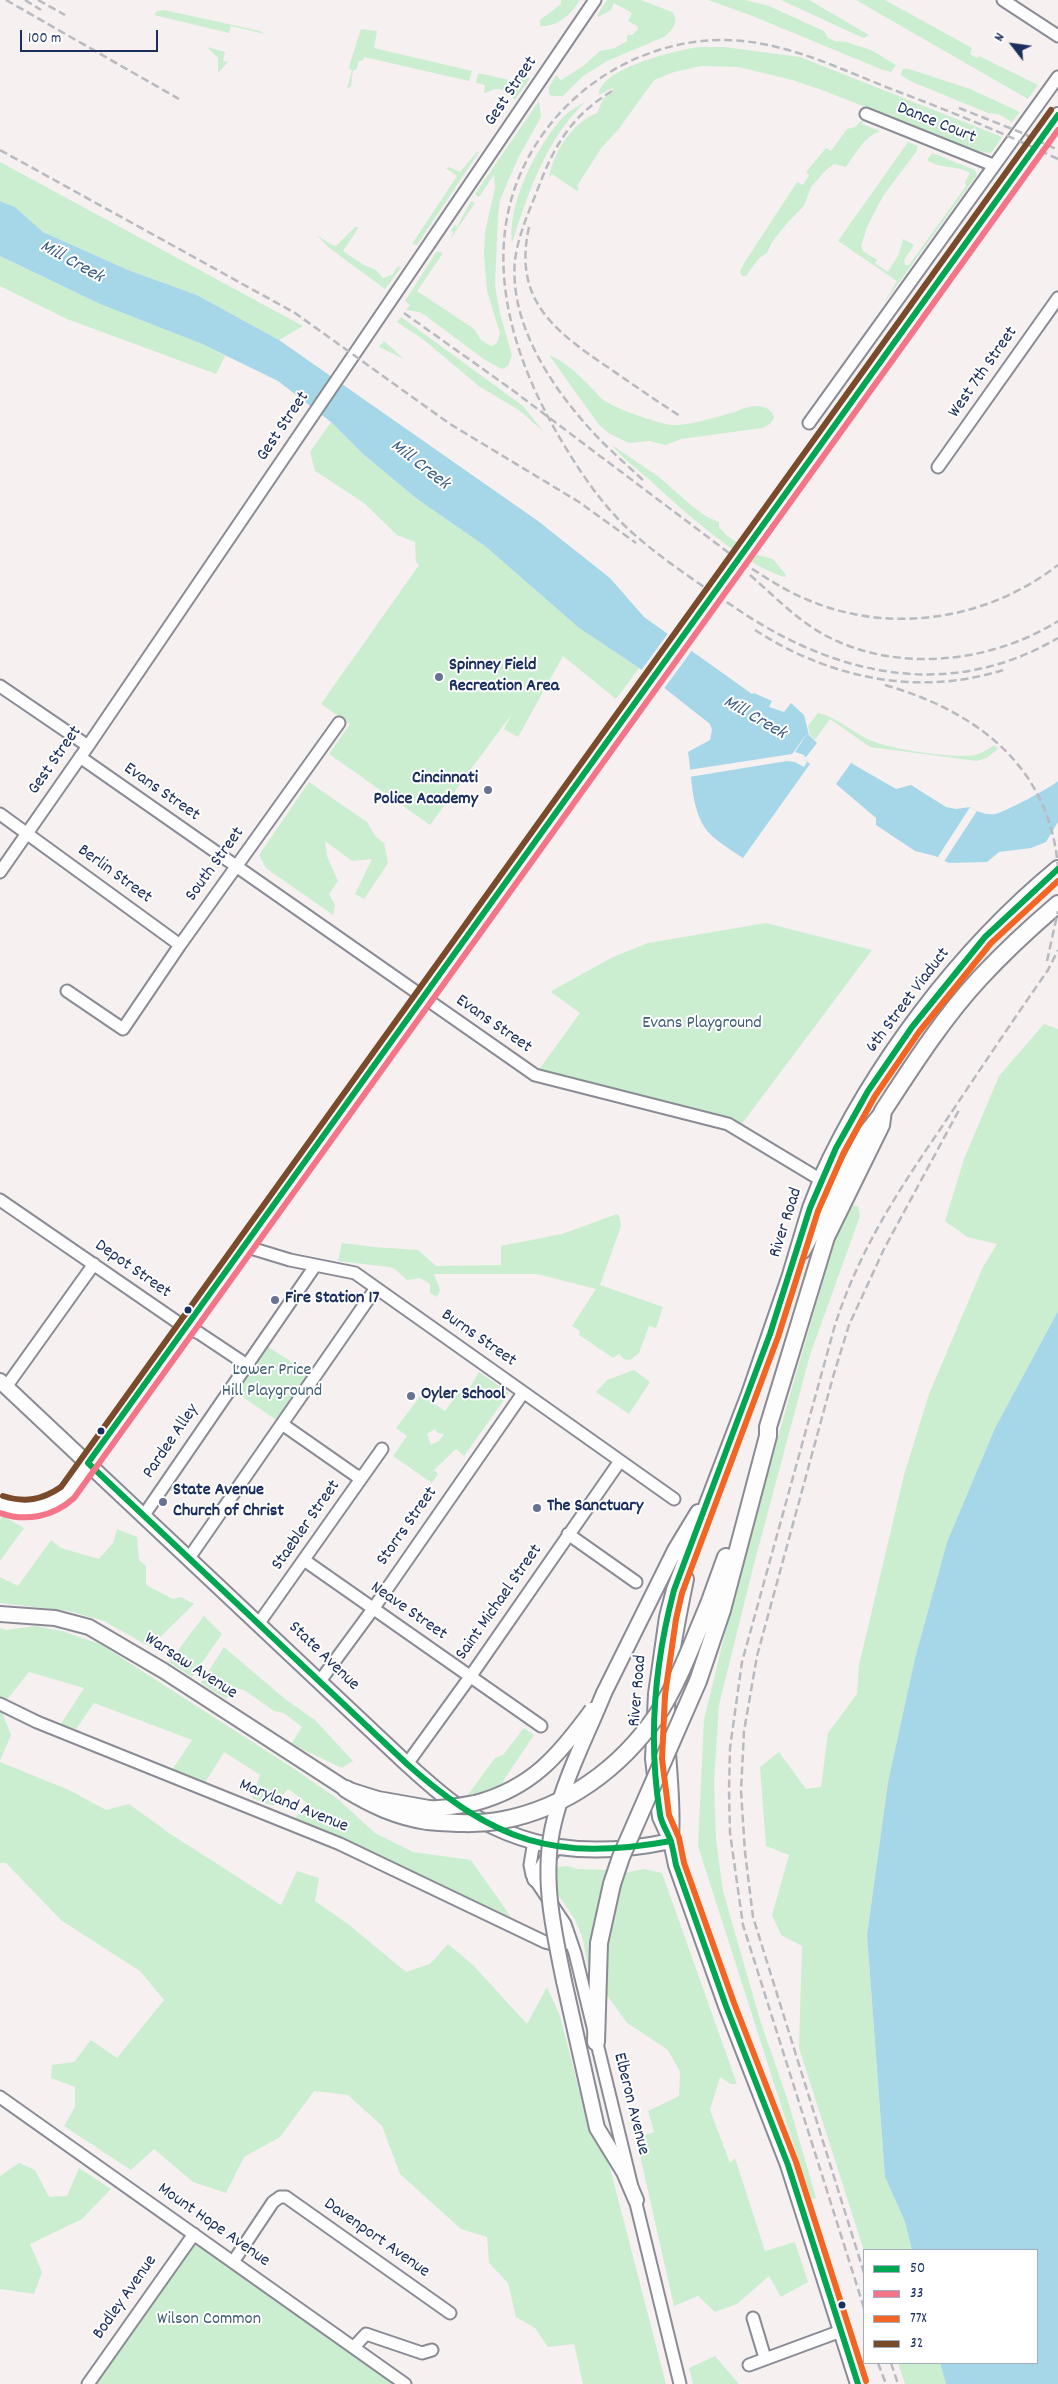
<!DOCTYPE html>
<style>
body{margin:0}
#map{position:relative;width:1058px;height:2384px;overflow:hidden;background:#f6f0f0;font-family:Dekko,sans-serif}
canvas{display:block}
.legend{position:absolute;left:863px;top:2249px;width:175px;height:115px;box-sizing:border-box;background:#fff;border:1px solid #a4acbf;margin:0;padding:6px 9px;list-style:none;font-size:15px;color:#1b2f5e}
.legend li{display:flex;align-items:center;gap:10px;height:25px}
.legend b{width:25px;border:1px solid #a4acbf}
.north{position:absolute;left:988px;top:20px;width:50px;height:50px;-webkit-text-stroke:4px #fff;paint-order:stroke;rotate:300deg;font-size:14px;font-weight:700;line-height:20px;text-align:center;color:#1b2f5e}
.north::after{content:'';display:block;margin:auto;width:18px;height:22px;background:#1b2f5e;clip-path:polygon(50% 0,100% 100%,50% 72%,0 100%)}
.scale{position:absolute;left:20px;top:30px;width:138px;height:22px;box-sizing:border-box;border:2px solid #1b2f5e;border-top:0;padding-left:6px;font-size:15px;line-height:18px;white-space:nowrap;color:#1b2f5e;-webkit-text-stroke:4px #fff;paint-order:stroke}
</style>
<div id="map">
<canvas width="1058" height="2384"></canvas>
<ul class="legend">
<li><b style="height:6px;background:#00a651"></b>50</li>
<li><b style="height:6px;background:#f57588"></b>33</li>
<li><b style="height:6px;background:#f26522"></b>77X</li>
<li><b style="height:6px;background:#7a4b2a"></b>32</li>
</ul>
<div class="north">N</div>
<div class="scale">100 m</div>
</div>
<script>
const ctx = document.querySelector('canvas').getContext('2d');
ctx.lineJoin = 'round';
function paint(path, color) {
  ctx.fillStyle = color;
  ctx.fill(path, 'evenodd');
}
function strokePath(path, color, width, dash) {
  ctx.strokeStyle = color;
  ctx.lineWidth = width;
  ctx.lineCap = dash ? 'butt' : 'round';
  ctx.setLineDash(dash || []);
  ctx.stroke(path);
}
function drawText(font, color, halo, rows, align = 'center') {
  ctx.font = font + ' Dekko,sans-serif';
  ctx.lineWidth = 4;
  ctx.setLineDash([]);
  ctx.textBaseline = 'middle';
  ctx.strokeStyle = halo;
  ctx.fillStyle = color;
  for (const [text, x, y, turn = 0] of rows) {
    ctx.save();
    ctx.translate(x, y);
    ctx.rotate((+turn || 0) * Math.PI / 180);
    ctx.textAlign = isNaN(turn) ? turn : align;
    if (halo) ctx.strokeText(text, 0, 0);
    ctx.fillText(text, 0, 0);
    ctx.restore();
  }
}
const green = new Path2D(`
 M561,0H580C571,14 559,27 540,26V20L561,4Z
 M607,0H641L672,12C680,21 672,31 664,37L607,61L583,76L563,96H552L549,94V87L556,75L561,80L582,67L600,51L615,48L627,41V35H632L638,29L637,26L628,21L632,13L614,3L611,10L598,17L597,15Z
 M708,0H745L769,6L824,31L828,38L835,41L846,42L871,50L896,65L891,72L883,70L750,15Z
 M781,0H809L869,35L863,38Z
 M856,0H885L972,48L970,54L977,58L979,56L1038,85L1028,99Z
 M164,10L260,31L265,34L231,26L229,33L154,15L157,11Z
 M361,29L377,31L374,48L472,71L469,81L364,57L363,60L359,61L356,70H353L351,86L347,89L352,70L349,69L350,63Z
 M207,47L225,52L223,61L228,62L218,73V58Z
 M700,47H724L800,57L1002,137L991,153L977,151L822,90L792,80L739,67L701,66L674,72L654,80L618,130L602,147L577,186L579,188L577,191L552,174L549,178C553,152 573,122 597,113L603,99L613,91L612,88L599,95C598,69 679,49 700,47Z
 M906,68L970,89L1020,112L1012,122L998,114L988,113L910,81L901,75L902,70Z
 M478,73L518,82L520,76L530,78L515,100C510,94 500,86 492,90C489,91 487,93 484,93L485,85L476,83Z
 M539,101L541,117L518,158L500,200L498,216L495,286L500,314L512,355L508,366L502,369L485,360L426,316L419,312L406,310L410,305L405,301L437,251L443,253L417,291L474,329L481,340L491,346L497,343L500,333L487,291L484,256L485,232L495,188L494,175L479,197L475,194Z
 M585,102C545,141 529,191 512,243C507,203 537,146 563,117C569,111 577,107 585,102Z
 M861,121H863L862,124L880,131C864,137 856,153 846,167L834,164L826,170L811,187L804,206L787,223L772,242L767,253L759,258L746,276H742L740,272L743,265L797,182L803,185L809,175L806,172L826,148L831,151L847,129L855,127Z
 M908,142L918,146L916,152L883,196L867,227L861,246L863,251L877,260L875,263L888,272L899,254L903,239L914,245L904,260L905,265H909L966,186L965,182L970,173C956,165 939,169 927,160L932,153L975,170L977,175L884,303L897,281L838,241Z
 M477,152H479L417,245L412,244L457,176L446,168L449,167L460,172Z
 M0,162L303,326L279,340L197,295L128,270L43,232L15,207L0,201Z
 M471,201L475,203L451,238L453,232L451,231L454,225L457,227Z
 M355,227H359L343,251L364,265L376,270L383,278L392,275L398,266L401,268L385,289L328,247L317,235L330,244L336,246Z
 M0,256L100,304L202,344L225,356L216,374L67,319L0,286Z
 M401,317L523,406L544,432L519,410L480,387L424,340L397,322Z
 M384,341L404,359L379,347Z
 M549,355C568,362 588,384 601,398C609,407 660,424 672,425C693,425 715,417 735,412C742,409 750,406 757,406C765,406 773,410 774,418L770,424L762,428L681,439L666,445L650,441L629,443L610,434L599,425Z
 M331,422L363,454L417,499L485,546L579,628L639,668L616,699L563,656L518,737L504,729L511,715L430,825L329,754L350,724L321,704L419,565L416,562L415,542L397,535L364,503L315,471L310,452Z
 M612,445L659,477L692,506L707,517L719,522V527L726,535L754,554L773,559L786,575L785,577C748,568 683,511 654,484C641,471 624,461 612,445Z
 M818,713C839,718 853,733 872,741C891,749 954,759 974,755C982,753 989,749 994,745L998,749L987,758L977,761L870,747L830,719L815,740L810,735L808,726Z
 M309,782L367,822L376,837L384,843L388,863L364,899L355,894L372,859L352,861L325,841L327,856L338,881L329,894L335,905L333,915L266,868L259,855Z
 M766,923L872,950L738,1129L535,1075L580,1013L551,992L555,989L613,957L648,943Z
 M1044,1024L1058,1029V1311L995,1428L947,1542L915,1658L888,1782L867,1935L885,2177L905,2222L912,2250L864,2251L799,2048L802,1946L781,1935L772,1915L789,1855L766,1846L760,1767L779,1752L806,1789L821,1787L828,1733L857,1694L859,1665L904,1475L929,1394L983,1267L997,1244L967,1237L945,1221L964,1159L999,1076Z
 M849,1205L858,1206L860,1216L810,1355L754,1564L719,1705L714,1782L716,1840L723,1891L760,2020L788,2101L816,2198L811,2199L698,1846L704,1719L734,1597L790,1394L839,1228Z
 M617,1214L620,1218L621,1226L600,1285L663,1307L656,1328L649,1326L639,1353L630,1360L624,1359L619,1354L613,1358L579,1335L580,1331L572,1326L596,1289L537,1274H434L440,1290L437,1297L430,1293V1284L420,1278L407,1280L395,1269L389,1267L338,1261L342,1243L374,1247L418,1250L436,1266L501,1265V1246L562,1234Z
 M262,1343L315,1377L282,1424L230,1388Z
 M634,1370L650,1382L629,1414L596,1392L607,1380Z
 M479,1372L509,1393L464,1456L456,1449L434,1470L438,1474L432,1483L393,1456L407,1436L396,1428L421,1395L445,1411L461,1389L468,1391ZM435,1429L438,1433L444,1434L439,1441L431,1445L427,1434Z
 M3,1516L24,1528L0,1561V1520Z
 M117,1529L137,1537L139,1560L146,1566V1585L173,1599L181,1597L194,1604L150,1647L104,1621L69,1611L0,1603V1577L18,1586L51,1540L61,1548L99,1559L113,1543Z
 M204,1616L222,1634L192,1677L169,1662Z
 M35,1626L62,1631L100,1644L293,1768L339,1800L375,1833L413,1852L471,1860L511,1917L346,1841L293,1822L306,1802L288,1789L273,1806L252,1798L260,1775L224,1752L203,1786L170,1773L192,1740L94,1703L76,1729L61,1724L84,1688L29,1672L5,1702L2,1712L11,1735L0,1761V1628L7,1630Z
 M224,1647L285,1699L315,1720L353,1761L342,1768L291,1744L302,1727L284,1713L274,1711L244,1690L235,1688L226,1699L201,1683Z
 M524,1728L534,1735L485,1808L467,1796L495,1758L503,1755Z
 M0,1762L69,1790L106,1810L129,1804L169,1833L281,1905L297,1871L319,1878L315,1901L348,1924L406,1972L430,1964L448,1944L473,1965L527,2024L547,1987L560,2016L589,2129L609,2164L666,2384H583L574,2344L548,2347L535,2328L516,2317L508,2283L489,2263L487,2237L461,2229L400,2174L382,2126L348,2095L314,2091L280,2137L244,2157L226,2193L193,2182L154,2149L131,2170L64,2126L75,2107V2087L51,2078L52,2065L74,2062L91,2040L117,2058L164,2000L140,1971L62,1921L6,1863H0Z
 M568,1866L577,1869L610,1870L601,1896L593,1971H589L582,1936L574,1918L555,1890L556,1867Z
 M644,1869L662,1873L737,2084H731L720,2077L710,2110L730,2163L735,2158L765,2251L795,2242L808,2282L781,2297L769,2276L737,2304L715,2312L698,2296L674,2306L636,2138L654,2132L648,2111L679,2096L680,2072L668,2050L627,2023L606,1994V1962L611,1917L624,1873Z
 M19,2163L35,2170L49,2197L67,2196L79,2168L111,2189L82,2219L30,2244L42,2272L34,2294L0,2289V2176Z
 M194,2234L405,2384H88Z
 M715,2356L739,2384H693L689,2368Z
 M898,2363H940L946,2384H905Z`);
const water = new Path2D(`
 M0,201L15,207L43,232L128,270L197,295L279,340L538,521L610,578L644,617L752,694L754,693L772,701L769,707L784,712L791,703L804,715L809,735L817,743L806,757L803,756L804,759L810,764L743,858C731,850 718,842 708,832C691,812 692,777 688,752L710,740L712,730L710,724L639,668L579,628L485,546L417,499L363,454L331,422L278,381L202,344L100,304L0,256Z
 M851,763L896,789L911,785L946,807L956,809L970,807C978,812 985,815 995,814C1003,813 1052,787 1058,781V822L1046,842L1031,848L999,852L987,862L949,863L935,856L915,851L876,825V818L836,784Z
 M1058,1311V2384H946L940,2363H1037V2250H912L905,2222L885,2177L867,1935L888,1782L915,1658L947,1542L995,1428Z`);
const pier = new Path2D(`
 M669,632L693,649L663,690L640,672Z
 M808,732L795,752L804,755V759L807,762L804,767L795,762L787,761L689,777L688,770L792,754Z
 M970,807L977,811L943,863L936,860Z`);
const minor = new Path2D(`
 M1003,0L1058,36
 M866,114L993,165
 M809,423L1058,77
 M938,467L1058,298
 M0,686L88,746
 M80,757L535,1075L728,1124L821,1180
 M0,814L180,945
 M0,872L88,746L595,0
 M67,991L123,1029L180,945L339,723
 M0,1200L186,1328L199,1333L247,1365
 M244,1246L290,1260L355,1273L674,1499
 M6,1387L94,1264
 M282,1424L355,1475L362,1477
 M144,1515L315,1266
 M568,1534L636,1582
 M189,1558L376,1288
 M304,1560L541,1726
 M259,1623L382,1449
 M320,1681L373,1609L523,1393
 M0,1704L37,1722L340,1844L545,1942L552,1944L571,1943
 M407,1764L470,1677L620,1461
 M534,1841L530,1865L532,1875L565,1924L575,1953L680,2384
 M0,2097L405,2384
 M233,2262L273,2202L280,2197H286L450,2313
 M753,2318L765,2358
 M354,2347L366,2334L422,2353L432,2350
 M749,2365L841,2331
 M88,2384L194,2234`);
const major = new Path2D(`
 M971,237L1058,115
 M821,1180L810,1208L789,1278L749,1394L674,1590L667,1617L656,1694L653,1759L660,1817L671,1841L676,1865L726,2006L788,2165L858,2384
 M803,1251L867,1131L883,1111
 M0,1381L407,1764C423,1778 439,1793 456,1805C525,1852 592,1858 671,1841
 M0,1504C25,1514 46,1509 67,1493L300,1169
 M0,1614L55,1618L89,1627L164,1671L346,1789L378,1799L429,1808
 M604,1693L675,1550L698,1512
 M671,1838C674,1797 666,1757 667,1716C667,1669 677,1624 686,1579
 M535,1879L553,1850
 M564,1981L597,2128L624,2172L636,2200`);
const highway = new Path2D(`
 M821,1180C873,1065 960,950 1058,869
 M709,1604L726,1557
 M722,1610L768,1436V1427L826,1237L881,1125L883,1111C913,1065 943,1018 980,978C1005,951 1031,927 1058,904
 M346,1789C372,1805 396,1816 427,1821
 M596,2042L599,1943L612,1884`);
const rail = new Path2D(`
 M6,0L179,99
 M25,0L41,10
 M38,0L65,15
 M612,91C570,117 554,146 537,191C528,214 518,236 515,260C509,322 550,385 590,429C607,448 626,464 645,482
 M959,108L1020,132L1058,150
 M0,150L295,313L450,424L579,502L636,543
 M1058,159C1002,132 944,109 886,87C834,66 780,40 723,40C660,40 599,69 558,115C471,214 500,337 561,440C579,470 598,499 623,524C657,557 703,586 743,613C841,677 952,700 1058,638
 M529,227C513,299 553,330 606,366C631,383 655,400 680,416
 M404,313L511,389L733,556C757,572 781,589 808,600C891,635 987,620 1058,565
 M750,575C773,595 794,617 821,633C893,674 990,664 1058,621
 M755,630C829,678 918,697 1003,670
 M885,685C976,711 1050,766 1058,868
 M1047,961L1058,911
 M864,2273L753,1917L745,1852L741,1791L744,1731L757,1656L833,1377L849,1325L884,1249L959,1110
 M864,2308L743,1925L730,1833L729,1790L730,1748L742,1662L835,1325C859,1251 896,1194 939,1131C975,1077 1011,1023 1048,970L1058,950
 M878,2363L886,2384
 M891,2363L898,2384`);
const majorBridge = new Path2D(`
 M300,1169L971,237
 M429,1808C445,1809 459,1806 475,1803C532,1788 559,1755 592,1710
 M564,1981C553,1928 541,1875 554,1822C565,1777 587,1735 604,1693`);
const highwayBridge = new Path2D(`
 M427,1821C452,1823 478,1825 503,1820C566,1808 621,1768 657,1715C679,1682 693,1641 709,1604
 M612,1884L621,1857L698,1681L722,1610`);
const bus1 = new Path2D(`
 M671,1841C554,1862 495,1842 407,1764L88,1463L1058,115
 M858,2384L788,2165L726,2006L676,1865C674,1856 673,1847 670,1839C667,1831 661,1823 660,1814C648,1740 655,1662 674,1590L770,1334L810,1208L836,1148L868,1091L912,1027L985,937L1058,869`);
const bus2 = new Path2D(`
 M0,1513C26,1522 53,1517 74,1498L1058,130`);
const bus3 = new Path2D(`
 M866,2381L796,2162L734,2003L684,1863L679,1838L669,1815L662,1759L665,1695L676,1619L682,1593L778,1337L818,1211L844,1152L875,1096L919,1032L991,943L1058,881`);
const bus4 = new Path2D(`
 M3,1496C25,1503 42,1500 61,1487L1051,110`);
const markers = [
 [439,677,5,"#687391"],
 [488,790,5,"#687391"],
 [275,1300,5,"#687391"],
 [188,1310,4.5,"#1b2f5e"],
 [411,1396,5,"#687391"],
 [101,1431,4.5,"#1b2f5e"],
 [163,1502,5,"#687391"],
 [537,1508,5,"#687391"],
 [842,2305,4.5,"#1b2f5e"]
];
const streetNames = [
 ["Gest Street",512,92,-56],
 ["Dance Court",936,124,22],
 ["West 7th Street",984,373,-55],
 ["Gest Street",284,427,-56],
 ["Gest Street",56,761,-55],
 ["Evans Street",161,793,35],
 ["South Street",216,865,-54],
 ["Berlin Street",114,875,36],
 ["6th Street Viaduct",909,1001,-53],
 ["Evans Street",493,1025,35],
 ["River Road",787,1223,-72],
 ["Depot Street",132,1270,35],
 ["Burns Street",478,1339,35],
 ["Pardee Alley",172,1442,-56],
 ["Staebler Street",307,1526,-55],
 ["Storrs Street",408,1527,-55],
 ["Saint Michael Street",500,1603,-55],
 ["Neave Street",408,1612,35],
 ["State Avenue",323,1657,44],
 ["Warsaw Avenue",190,1667,33],
 ["River Road",639,1691,-85],
 ["Maryland Avenue",293,1807,22],
 ["Elberon Avenue",630,2104,76],
 ["Mount Hope Avenue",213,2226,35],
 ["Davenport Avenue",376,2239,35],
 ["Bodley Avenue",126,2298,-55]
];
const poiNames = [
 ["Spinney Field",449,667],
 ["Recreation Area",449,688],
 ["Cincinnati",478,780,"right"],
 ["Police Academy",478,801,"right"],
 ["Fire Station 17",285,1300],
 ["Oyler School",421,1396],
 ["State Avenue",173,1492],
 ["Church of Christ",173,1513],
 ["The Sanctuary",547,1508]
];
const parkNames = [
 ["Evans Playground",702,1025],
 ["Lower Price",272,1372],
 ["Hill Playground",272,1393],
 ["Wilson Common",209,2321]
];
const waterNames = [
 ["Mill Creek",71,263,29],
 ["Mill Creek",419,466,38],
 ["Mill Creek",754,719,30]
];
paint(green, '#cbeed1');
paint(water, '#a6d7e8');
paint(pier, '#f6f0f0');
strokePath(minor, '#8a8b94', 15);
strokePath(major, '#8a8b94', 18);
strokePath(highway, '#8a8b94', 20);
strokePath(minor, '#fefdfd', 11);
strokePath(major, '#fefdfd', 14);
strokePath(highway, '#fefdfd', 16);
strokePath(rail, '#b8babf', 2.5, [8, 4]);
strokePath(majorBridge, '#8a8b94', 18, []);
strokePath(highwayBridge, '#8a8b94', 20, []);
strokePath(majorBridge, '#fefdfd', 14);
strokePath(highwayBridge, '#fefdfd', 16);
strokePath(bus1, '#00a651', 6);
strokePath(bus2, '#f57588', 6);
strokePath(bus3, '#f26522', 6);
strokePath(bus4, '#7a4b2a', 6);
for (const [x, y, r, color] of markers) {
  const dot = new Path2D();
  dot.arc(x, y, r, 0, 2 * Math.PI);
  ctx.fillStyle = color;
  ctx.fill(dot);
  strokePath(dot, '#fff', 2);
}
drawText('18px', '#1b2f5e', '#fff', streetNames);
drawText('bold 18px', '#1b2f5e', '#fff', poiNames, 'left');
drawText('18px', '#3e5e74', '#fff', parkNames);
drawText('italic 19px', '#3a5e86', '#fff', waterNames);
</script>
